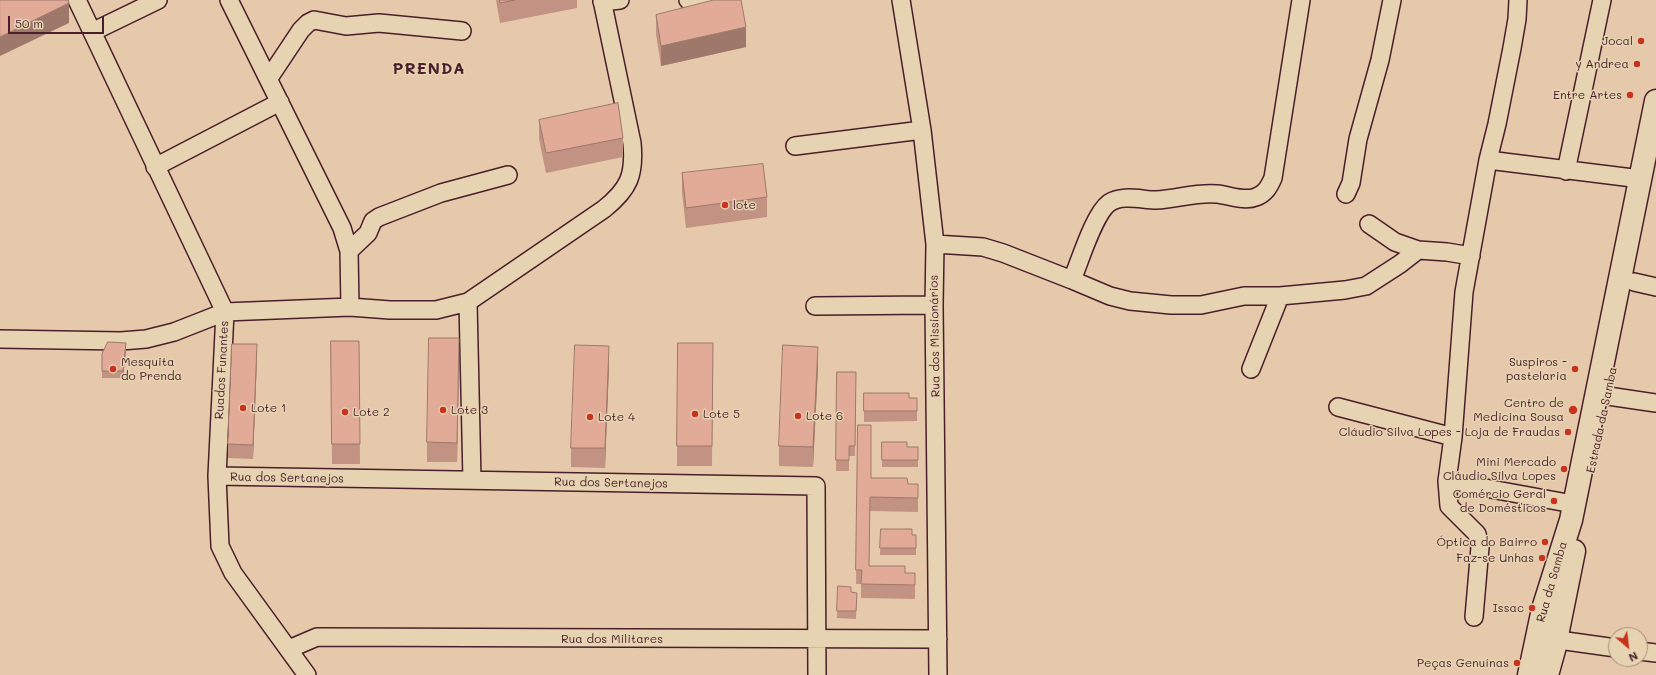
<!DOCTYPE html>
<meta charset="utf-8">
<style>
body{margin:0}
#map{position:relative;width:1656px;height:675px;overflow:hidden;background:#e6c9ab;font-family:Mali,sans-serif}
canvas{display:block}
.north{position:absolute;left:1608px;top:627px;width:40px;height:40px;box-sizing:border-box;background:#e6d3b1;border:1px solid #a88b7b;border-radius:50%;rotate:152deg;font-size:11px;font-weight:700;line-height:16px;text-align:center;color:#4a1f2b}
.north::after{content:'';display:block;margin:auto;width:14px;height:18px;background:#c8321e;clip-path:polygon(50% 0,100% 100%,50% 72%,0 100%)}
.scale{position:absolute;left:8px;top:16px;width:96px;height:18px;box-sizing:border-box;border:2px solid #4a1f2b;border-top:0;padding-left:5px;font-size:12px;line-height:14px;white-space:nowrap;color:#4a1f2b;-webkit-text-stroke:3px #e6d3b1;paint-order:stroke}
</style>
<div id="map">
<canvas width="1656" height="675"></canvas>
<div class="north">N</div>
<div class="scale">50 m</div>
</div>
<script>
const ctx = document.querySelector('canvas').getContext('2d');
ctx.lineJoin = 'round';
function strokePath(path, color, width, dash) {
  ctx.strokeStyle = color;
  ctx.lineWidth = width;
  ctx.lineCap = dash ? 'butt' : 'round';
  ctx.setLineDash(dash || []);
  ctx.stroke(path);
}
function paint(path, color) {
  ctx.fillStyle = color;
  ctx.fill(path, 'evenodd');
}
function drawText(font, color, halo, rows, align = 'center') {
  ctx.font = font + ' Mali,sans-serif';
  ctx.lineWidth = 3;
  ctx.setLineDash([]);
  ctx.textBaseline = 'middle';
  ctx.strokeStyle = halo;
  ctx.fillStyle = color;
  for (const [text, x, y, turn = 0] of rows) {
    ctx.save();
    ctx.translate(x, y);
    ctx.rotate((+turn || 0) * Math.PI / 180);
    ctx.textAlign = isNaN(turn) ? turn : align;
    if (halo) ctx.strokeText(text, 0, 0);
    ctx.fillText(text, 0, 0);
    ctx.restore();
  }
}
const minor = new Path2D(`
 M77,0L225,312L217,476L220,546L233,573L307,675
 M229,0L342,228L349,251L350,307
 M688,0C701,4 718,8 731,0
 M901,0L922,130L935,244L934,305L938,675
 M1518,0L1517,19L1512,48L1497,124L1488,160L1464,292L1453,437L1447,481L1573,504
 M602,2L620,0
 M92,32L158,0
 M269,78L301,30L308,23L314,20L346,26L379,23L462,31
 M795,146L922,130
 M1488,160L1641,179
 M155,167L280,102
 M1566,171L1602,0
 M1346,194L1351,183L1358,139L1380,60L1392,0
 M1369,224L1395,242L1418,250
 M935,244L983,247L1003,253L1072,280L1110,296L1130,301L1171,305H1201L1244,296H1280L1345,290L1366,286L1400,264L1418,250L1447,252L1471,256
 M349,251L368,233L373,221L379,217L441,193L508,175
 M1072,280C1080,261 1094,214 1109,203C1122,194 1142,200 1156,200C1177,199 1196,192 1217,194C1229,195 1244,202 1256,197C1265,194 1269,187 1273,178L1301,0
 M1634,282L1656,287
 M468,302L472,480
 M815,306L934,305
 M0,339L121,341L146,339L174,332L225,312L350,307L390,310H436L468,302L604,209C629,189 635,175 632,143L602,0
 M1251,369L1280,296
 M1608,396L1656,403
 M1338,407L1453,437
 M217,476L816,486L817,675
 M1447,481L1449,506L1477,534L1480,547L1474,617
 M1566,641L1616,648
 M289,649L317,637L938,639
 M1640,651L1656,653`);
const major = new Path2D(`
 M1529,675L1543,609L1571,520L1656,101
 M1547,675L1554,650L1574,551`);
const wall = new Path2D(`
 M496,0H577V8L500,23Z
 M656,15L746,47L661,66L656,34Z
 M539,120L623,138V157L546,173L539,139Z
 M682,173L767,197V217L686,228L682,193Z
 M331,341H359L360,464H332Z
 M678,343H713L712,466H677Z
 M126,350L123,378H102V354Z
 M257,358L253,459L228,458V444Z
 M459,358L457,462H427V442Z
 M609,366L605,468L571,467V448Z
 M818,367L813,467L779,466V446Z
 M837,372H856L855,456H849V471H836Z
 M864,393L909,398H917V421L864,422Z
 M858,425L871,478L908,484H918V512L870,511L869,566L905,573H915V599L861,598V584H856Z
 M882,442L907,447H918V467H882Z
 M881,529L912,535H916V555H880Z
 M838,586L851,592L857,593L856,619L837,618Z`);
const shadedWall = new Path2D(`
 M69,3V23L0,56V37Z
 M746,27V47L661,66V46Z
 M459,338V358L457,462V443Z
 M126,343V350L123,378V371Z
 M257,344V358L253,459V445Z
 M609,346V366L605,468V448Z
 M818,347V367L813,467V447Z`);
const building = new Path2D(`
 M0,0H68L69,3L0,37Z
 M500,0H515L500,3Z
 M714,0H741L746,27L661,46L656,15Z
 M618,103L623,138L546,153L539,120Z
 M763,164L767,197L686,208L682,173Z
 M429,338H459L457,443L427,442Z
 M331,341H359L360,444H332Z
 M108,342L126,343L123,371H102V354Z
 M678,343H713L712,446H677Z
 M232,344H257L253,445L228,444Z
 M575,345L609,346L605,448H571Z
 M783,345L818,347L813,447L779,446Z
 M837,372H856L855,446H849V460H836Z
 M864,393H909V398H917V411H864Z
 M858,425H871V478H907L908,484H918V498L870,497L869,566H905V573H915V585L861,584L862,570H856Z
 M882,442H907V447H918V460H882Z
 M881,529H912V535H916V548H880Z
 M838,586L851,587V592L857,593L856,611H837Z`);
const markers = [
 [1641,41,4,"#c8321e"],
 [1637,64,4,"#c8321e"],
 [1630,95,4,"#c8321e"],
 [725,205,4,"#c8321e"],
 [113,369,4,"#c8321e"],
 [1575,369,4,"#c8321e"],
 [243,408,4,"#c8321e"],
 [443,410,4,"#c8321e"],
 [1573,410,5,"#c8321e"],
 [345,412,4,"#c8321e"],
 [695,414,4,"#c8321e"],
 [798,416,4,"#c8321e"],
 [590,417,4,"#c8321e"],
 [1568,432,4,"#c8321e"],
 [1564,469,4,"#c8321e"],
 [1554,501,4,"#c8321e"],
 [1545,542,4,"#c8321e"],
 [1542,558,4,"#c8321e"],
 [1532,608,4,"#c8321e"],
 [1517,663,4,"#c8321e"]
];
const poiNames = [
 ["Jocal",1633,41],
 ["y Andrea",1629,64],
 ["Entre Artes",1622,95],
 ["lote",733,205,"left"],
 ["Mesquita",121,362,"left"],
 ["do Prenda",121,376,"left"],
 ["Suspiros -",1567,362],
 ["pastelaria",1567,376],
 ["Centro de",1564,403],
 ["Medicina Sousa",1564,417],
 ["Lote 1",251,408,"left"],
 ["Lote 3",451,410,"left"],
 ["Lote 2",353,412,"left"],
 ["Lote 5",703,414,"left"],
 ["Lote 6",806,416,"left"],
 ["Lote 4",598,417,"left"],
 ["Cláudio Silva Lopes - Loja de Fraudas",1560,432],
 ["Mini Mercado",1556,462],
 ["Cláudio Silva Lopes",1556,476],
 ["Comércio Geral",1546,494],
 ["de Domésticos",1546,508],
 ["Óptica do Bairro",1537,542],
 ["Faz-se Unhas",1534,558],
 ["Issac",1524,608],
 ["Peças Genuínas",1509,663]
];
const streetNames = [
 ["Rua dos Missionários",935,336,-91],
 ["Ruados Funantes",222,370,-87],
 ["Estrada da Samba",1602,420,-78],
 ["Rua dos Sertanejos",287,478,1],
 ["Rua dos Sertanejos",611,483,1],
 ["Rua da Samba",1552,582,-74],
 ["Rua dos Militares",612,639]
];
const districtNames = [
 ["PRENDA",429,69]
];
strokePath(minor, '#4a1f2b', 20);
strokePath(major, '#4a1f2b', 25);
strokePath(minor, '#e6d3b1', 17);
strokePath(major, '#e6d3b1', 22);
paint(wall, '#c29382');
paint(shadedWall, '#9e786a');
paint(building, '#e1ab97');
strokePath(building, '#9e786a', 1);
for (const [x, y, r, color] of markers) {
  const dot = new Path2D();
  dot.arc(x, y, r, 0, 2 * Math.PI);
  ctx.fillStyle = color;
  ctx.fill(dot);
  strokePath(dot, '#e6d3b1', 1.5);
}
drawText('12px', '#4a1f2b', '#e6d3b1', poiNames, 'right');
drawText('12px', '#4a1f2b', '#e6d3b1', streetNames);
ctx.letterSpacing = '1px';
drawText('bold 16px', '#4a1f2b', '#e6d3b1', districtNames);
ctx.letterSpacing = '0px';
</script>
